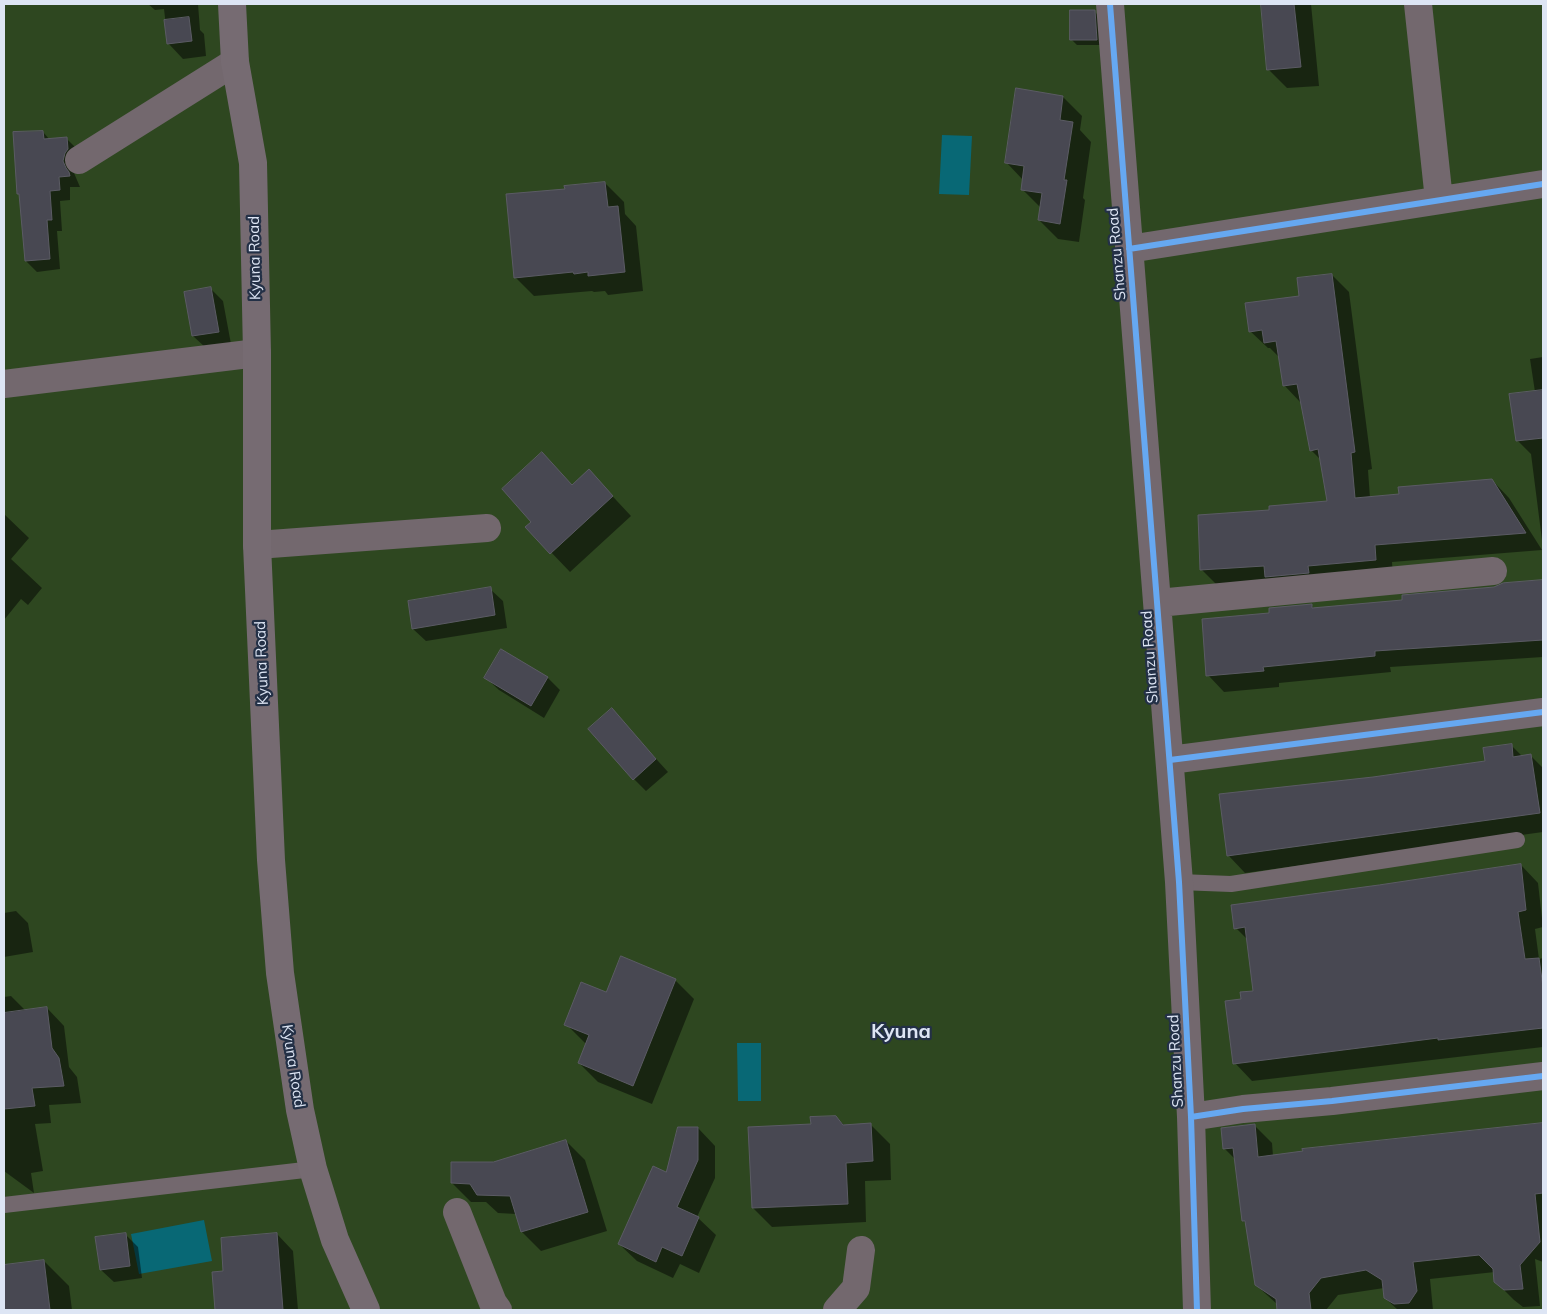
<!DOCTYPE html>
<style>
body{margin:0}
#map{position:relative;width:1547px;height:1314px;overflow:hidden;background:#2b323e;font-family:Mulish,sans-serif}
canvas{display:block}
.frame{position:absolute;inset:0;border:5px solid #dde5f4;pointer-events:none}
</style>
<div id="map">
<canvas width="1547" height="1314"></canvas>
<div class="frame"></div>
</div>
<script>
const ctx = document.querySelector('canvas').getContext('2d');
ctx.lineJoin = 'round';
function paint(path, color) {
  ctx.fillStyle = color;
  ctx.fill(path, 'evenodd');
}
function strokePath(path, color, width, dash) {
  ctx.strokeStyle = color;
  ctx.lineWidth = width;
  ctx.lineCap = dash ? 'butt' : 'round';
  ctx.setLineDash(dash || []);
  ctx.stroke(path);
}
function drawText(font, color, halo, rows, align = 'center') {
  ctx.font = font + ' Mulish,sans-serif';
  ctx.lineWidth = 4.5;
  ctx.setLineDash([]);
  ctx.textBaseline = 'middle';
  ctx.strokeStyle = halo;
  ctx.fillStyle = color;
  for (const [text, x, y, turn = 0] of rows) {
    ctx.save();
    ctx.translate(x, y);
    ctx.rotate((+turn || 0) * Math.PI / 180);
    ctx.textAlign = isNaN(turn) ? turn : align;
    if (halo) ctx.strokeText(text, 0, 0);
    ctx.fillText(text, 0, 0);
    ctx.restore();
  }
}
const green = new Path2D(`
 M4,4H1543V1310H4Z`);
const water = new Path2D(`
 M942,135L972,136L969,195L939,194Z
 M737,1043H761V1101H738Z
 M204,1220L212,1261L139,1274L131,1234Z`);
const shadow = new Path2D(`
 M148,4H198L200,30L204,34L206,56L183,59L168,43L164,9L155,10Z
 M1263,4H1311L1319,86L1287,88L1268,69Z
 M1094,11L1100,17L1103,45H1077L1071,39Z
 M1063,97L1082,116L1080,130L1091,142L1083,198L1085,200L1079,242L1058,239L1039,220L1041,208L1022,189L1023,180L1006,162Z
 M43,132L50,140L67,139L78,150L74,173L80,187H70V200L60,201L62,231H57L60,269L37,272L26,261L21,196L18,193Z
 M605,183L624,202L625,214L636,226L643,291L608,295L605,291L594,292L592,291L534,296L515,277Z
 M1332,275L1349,292L1372,469L1368,470L1370,498L1400,495L1492,480L1509,498L1542,550L1392,562L1393,577L1219,587L1202,570L1271,511L1328,502L1321,460L1311,450L1301,403L1284,385L1280,358L1270,348H1268L1250,331Z
 M210,288L223,301L231,344L206,348L193,336Z
 M1543,357V548L1531,454L1517,440L1535,392L1530,359Z
 M542,454L573,486L589,471L631,516L570,572L527,527L533,522Z
 M4,514L29,538L11,559L42,588L28,605L21,599L4,620Z
 M1543,581V657L1390,667L1391,672L1279,683V687L1224,692L1208,675L1271,614L1311,605L1315,609L1403,601L1495,588L1503,584Z
 M490,589L503,601L507,628L426,641L413,629Z
 M486,678H548L560,690L544,718L499,690Z
 M611,709L668,772L646,791L634,779Z
 M1511,745L1523,757L1531,756L1543,768V832L1245,873L1228,855L1374,778L1486,762Z
 M1521,865L1538,883L1543,927L1535,929L1539,959L1543,958V1047L1252,1081L1235,1063L1242,1000L1255,992L1248,940L1236,928Z
 M16,911L28,923L33,952L4,957V913Z
 M675,980L694,999L652,1104L598,1082L579,1063L586,1044L566,1024L607,994Z
 M11,996L26,1011L47,1008L64,1026L69,1067L77,1077L81,1103L49,1105L51,1123L35,1124L43,1171L31,1173L34,1193L4,1171V997Z
 M836,1117L845,1126L871,1125L890,1144L891,1180L865,1181L866,1222L772,1227L753,1208L812,1125Z
 M1543,1124V1262L1535,1259L1540,1306L1523,1307L1514,1300L1496,1282L1495,1272L1430,1279L1433,1310H1398L1385,1298L1384,1288L1338,1295L1326,1310H1279L1278,1305L1256,1285L1247,1224L1243,1221L1236,1160L1224,1148L1254,1125L1272,1143L1273,1156L1304,1153V1150Z
 M698,1128L715,1146V1178L697,1217L716,1235L699,1273L680,1264L673,1278L637,1261L619,1244Z
 M566,1141L585,1160L607,1231L541,1251L522,1232L516,1214L498,1213L486,1202H471L452,1183L493,1164Z
 M125,1234L138,1247L142,1278L114,1282L101,1270Z
 M277,1234L293,1251L298,1310H217L216,1309L225,1272Z
 M44,1261L69,1286L72,1310H4V1266Z`);
const building = new Path2D(`
 M1261,4H1294L1301,67L1267,70Z
 M1070,10H1095L1097,40H1070Z
 M189,17L192,41L167,44L164,20Z
 M1016,88L1063,96L1060,120L1073,122L1064,180H1067L1060,224L1038,220L1042,193L1021,190L1024,166L1005,163Z
 M43,131L44,139L67,137L68,149L65,153L63,161L66,168L69,172L70,176L59,177L60,190L50,191L52,220H47L50,259L25,261L19,194H17L13,132Z
 M605,182L608,207L618,206L625,272L588,276V272L574,274L573,272L514,278L506,194L565,189L564,186Z
 M1332,274L1355,452L1351,453L1355,498L1399,494L1398,487L1492,479L1526,533L1375,545L1376,560L1308,566L1309,573L1265,577L1264,566L1200,570L1198,515L1269,510V506L1327,501L1318,449L1310,451L1297,384L1283,386L1276,341L1264,343L1262,330L1249,332L1245,303L1299,296L1297,278Z
 M211,287L219,332L192,336L184,292Z
 M1543,390V438L1516,441L1509,394Z
 M542,452L572,485L589,469L613,496L550,554L525,527L531,522L502,489Z
 M1543,580V640L1375,651V656L1263,667L1264,671L1206,676L1202,619L1269,613V608L1312,604V608L1402,600V595L1494,587L1503,583Z
 M491,587L495,615L412,629L408,601Z
 M501,649L548,677L531,706L484,678Z
 M612,708L656,759L633,780L588,729Z
 M1512,744L1513,757L1531,754L1540,813L1227,856L1219,794L1373,777L1485,761L1483,748Z
 M1521,864L1526,910L1518,912L1525,959L1539,958L1543,987V1028L1438,1040V1038L1233,1064L1225,1001L1241,999L1240,992L1253,991L1245,927L1234,929L1231,905L1379,885Z
 M621,956L676,979L633,1086L578,1063L589,1035L564,1025L581,982L606,992Z
 M47,1007L52,1048L59,1058L64,1086L32,1088L35,1106L4,1109V1013Z
 M836,1116L843,1125L871,1123L873,1161L846,1163L848,1204L752,1208L748,1127L811,1124L810,1117Z
 M1543,1123V1193L1535,1194L1540,1242L1520,1265L1523,1289L1504,1290L1494,1282L1493,1269L1479,1255L1413,1262L1417,1291L1409,1303L1394,1304L1384,1298L1382,1280L1366,1270L1321,1278L1309,1293L1311,1310H1277L1276,1299L1255,1285L1245,1221H1242L1233,1148L1223,1149L1221,1128L1255,1124L1258,1157L1303,1151L1302,1149Z
 M678,1127H698V1160L677,1207L699,1217L682,1256L662,1247L656,1262L618,1244L653,1166L666,1172Z
 M566,1140L588,1212L521,1232L510,1196L477,1195L470,1184L451,1183V1162H493Z
 M126,1233L130,1266L100,1270L95,1237Z
 M277,1233L283,1310H215L212,1272L223,1271L221,1238Z
 M44,1260L50,1310H4V1265Z`);
const lane = new Path2D(`
 M1179,882L1231,884L1517,840
 M4,1205L313,1169`);
const street = new Path2D(`
 M1110,4L1179,882L1191,1117L1197,1310
 M1418,4L1439,200
 M79,160L235,62
 M1129,249L1543,184
 M4,384L257,353
 M257,545L487,528
 M1158,603L1493,571
 M1170,760L1543,712
 M1191,1117L1243,1109L1332,1101L1543,1076
 M457,1212L493,1303L498,1310
 M837,1310L856,1288L861,1250`);
const secondary = new Path2D(`
 M232,4L235,62L253,163L257,353V545L271,860L280,973L300,1110L313,1169L335,1240L366,1310`);
const cycleway = new Path2D(`
 M1110,4L1179,882L1191,1117L1197,1310
 M1129,249L1543,184
 M1170,760L1543,712
 M1191,1117L1243,1109L1332,1101L1543,1076`);
const streetNames = [
 ["Shanzu Road",1117,254,-95],
 ["Kyuna Road",255,258,-91],
 ["Shanzu Road",1150,657,-94],
 ["Kyuna Road",262,663,-92],
 ["Shanzu Road",1176,1061,-93],
 ["Kyuna Road",293,1066,81]
];
const districtNames = [
 ["Kyuna",901,1032]
];
paint(green, '#2e4720');
paint(water, '#086875');
paint(shadow, '#0007');
paint(building, '#484852');
strokePath(building, '#5b5b64', 1);
strokePath(lane, '#73686e', 16);
strokePath(street, '#73686e', 28);
strokePath(secondary, '#766b72', 28);
strokePath(cycleway, '#66a8f1', 6);
drawText('15px', '#dde5f4', '#233046', streetNames);
drawText('bold 20px', '#dde5f4', '#233046', districtNames);
</script>
